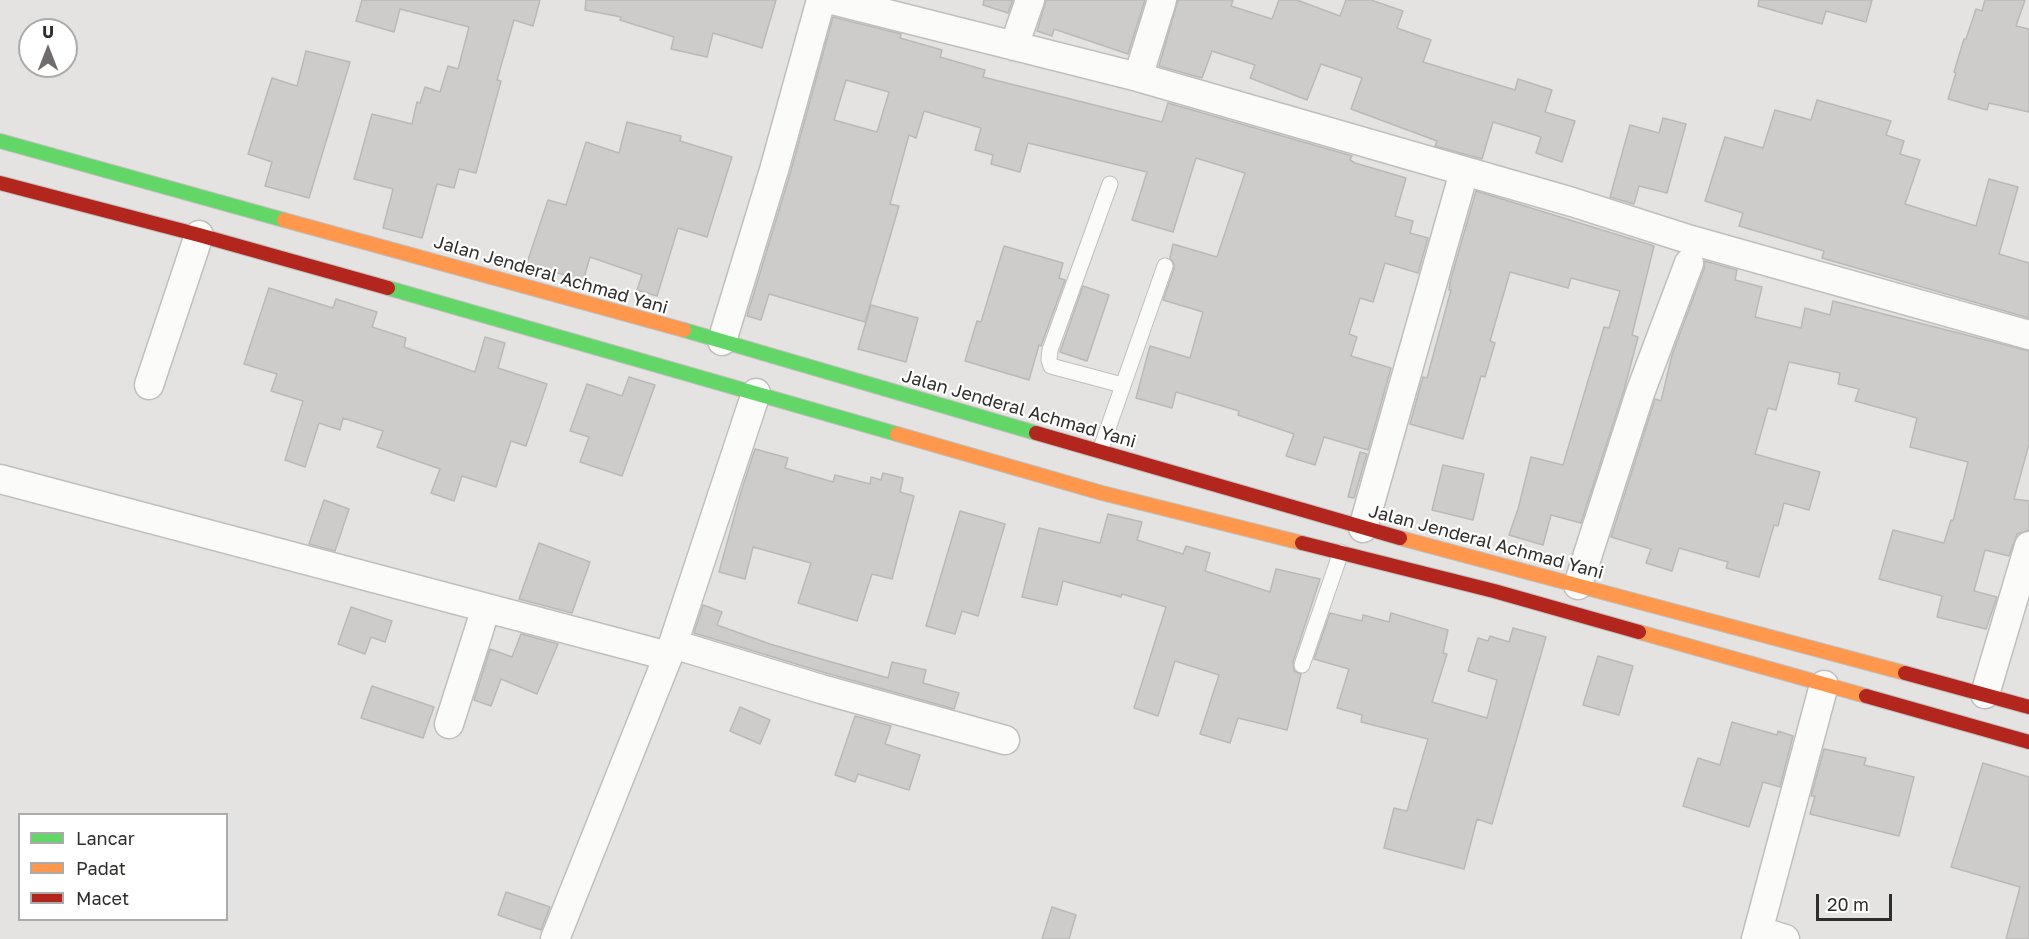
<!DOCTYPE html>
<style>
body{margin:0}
#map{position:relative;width:2029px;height:939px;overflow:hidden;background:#e4e3e1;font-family:"Golos Text",sans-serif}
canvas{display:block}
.legend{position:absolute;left:18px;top:813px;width:210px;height:108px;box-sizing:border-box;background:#fff;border:2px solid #ababab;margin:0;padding:8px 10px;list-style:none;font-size:18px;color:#2e2e2c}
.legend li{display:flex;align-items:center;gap:12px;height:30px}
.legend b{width:30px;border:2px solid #ababab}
.north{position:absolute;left:18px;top:18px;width:60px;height:60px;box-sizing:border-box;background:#fff;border:2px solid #ababab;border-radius:50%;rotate:0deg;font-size:16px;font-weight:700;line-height:24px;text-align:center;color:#2e2e2c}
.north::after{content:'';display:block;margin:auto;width:21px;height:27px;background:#6e6d6b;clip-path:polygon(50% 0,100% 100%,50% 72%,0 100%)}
.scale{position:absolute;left:1816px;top:894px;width:76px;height:27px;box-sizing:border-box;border:3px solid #2e2e2c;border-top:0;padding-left:8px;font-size:18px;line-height:21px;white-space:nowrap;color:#2e2e2c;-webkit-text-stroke:4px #fff;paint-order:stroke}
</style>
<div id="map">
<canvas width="2029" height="939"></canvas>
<ul class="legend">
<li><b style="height:8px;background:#63d668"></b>Lancar</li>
<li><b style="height:8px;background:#ff974d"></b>Padat</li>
<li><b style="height:8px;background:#b3261e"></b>Macet</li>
</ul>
<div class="north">U</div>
<div class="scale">20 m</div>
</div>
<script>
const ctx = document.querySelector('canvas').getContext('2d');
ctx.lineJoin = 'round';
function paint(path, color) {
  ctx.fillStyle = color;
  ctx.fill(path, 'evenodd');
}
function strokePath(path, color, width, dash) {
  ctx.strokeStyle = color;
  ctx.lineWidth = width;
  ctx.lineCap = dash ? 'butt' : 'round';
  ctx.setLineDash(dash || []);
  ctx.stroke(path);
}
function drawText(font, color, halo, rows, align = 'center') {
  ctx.font = font + ' "Golos Text",sans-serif';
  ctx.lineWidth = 4.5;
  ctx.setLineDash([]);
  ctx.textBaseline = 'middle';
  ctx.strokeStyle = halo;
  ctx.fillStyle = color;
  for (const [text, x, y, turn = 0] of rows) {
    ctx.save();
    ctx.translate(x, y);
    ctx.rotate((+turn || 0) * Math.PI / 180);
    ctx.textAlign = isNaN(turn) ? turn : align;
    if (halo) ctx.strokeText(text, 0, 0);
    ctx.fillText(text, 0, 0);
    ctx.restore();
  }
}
const building = new Path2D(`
 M362,0H540L533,26L514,20L497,80L501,81L476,173L459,169L454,188L437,184L422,238L383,228L393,189L354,179L372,114L412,124L417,102L420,103L425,87L440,92L448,66L458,69L469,27L400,9L394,32L356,21Z
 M586,0H776L762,48L713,33L707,57L671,49L674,37L620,20L621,17L585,10Z
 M984,0H1013L1008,13L983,5Z
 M1046,0H1145L1128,54L1054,29L1052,36L1037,31Z
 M1178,0H1233L1231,6L1272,19L1279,0H1297L1340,16L1346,0H1371L1403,11L1397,28L1431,40L1423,62L1515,90L1518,79L1552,90L1545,112L1575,121L1562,162L1536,153L1541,137L1493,122L1482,159L1435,146L1437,141L1351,109L1362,78L1321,64L1307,100L1250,78L1255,65L1212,51L1202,78L1159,66Z
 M1759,0H1872L1866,22L1826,11L1822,24L1758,6Z
 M1985,0H2025L2016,26L2029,29V112L1989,103L1987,110L1948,99L1956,73L1954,72L1964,39H1966L1976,9L1982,11Z
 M833,17L901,34L900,38L942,50L940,57L985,70L983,77L1162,122L1168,103L1352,156L1350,160L1355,163L1406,178L1395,216L1413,221L1410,233L1428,238L1418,273L1385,263L1373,302L1360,298L1349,334L1357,337L1351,356L1391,368L1368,450L1324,437L1315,465L1286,456L1294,434L1238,415L1239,411L1176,392L1172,408L1136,398L1150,346L1190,358L1203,312L1163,300L1174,269V264L1170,258L1173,244L1217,257L1245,173L1196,158L1173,232L1132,220L1147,172L1028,143L1020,172L991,164L993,155L975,150L981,128L924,111L916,138L909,135L890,204L899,206L865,322L769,294L761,320L747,316L790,174ZM846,80L889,92L877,132L834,120Z
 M306,51L350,62L309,198L265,186L272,162L248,154L272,78L297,86Z
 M1817,100L1891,121L1886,135L1904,141L1900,154L1920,160L1905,204L1976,226L1989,179L2018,187L1999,254L2029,263V318L1822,258L1824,251L1739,226L1743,213L1705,201L1725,137L1763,148L1775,110L1811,120Z
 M1663,118L1686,124L1667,193L1639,186L1634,204L1610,197L1630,125L1659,133Z
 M627,122L681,136L680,141L732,157L707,237L678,228L657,296L637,290L642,275L590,257L583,281L527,263L548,200L566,205L586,142L619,153Z
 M1476,191L1654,246L1632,335L1638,337L1624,390L1581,523L1551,515L1543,545L1509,535L1518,509L1531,457L1563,465L1604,327L1609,328L1620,291L1571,278L1568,288L1510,272L1490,341L1495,343L1485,377L1481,376L1463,439L1410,424L1423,377L1427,378L1451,290H1449L1450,282Z
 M1004,246L1063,263L1059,278L1065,280L1041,346L1039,345L1029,380L965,361L977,321L981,322Z
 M1705,261L1737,270L1735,280L1762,287L1755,317L1801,328L1805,308L1830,315L1833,301L2029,351V444L2014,499L2029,501V530L2017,534L2009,556L1985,550L1974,591L1997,597L1986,629L1937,617L1942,596L1879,579L1893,530L1944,543L1951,520L1953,521L1968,462L1910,447L1917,418L1855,401L1859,389L1838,384L1840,373L1789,362L1776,410L1768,408L1755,454L1820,472L1809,510L1784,503L1778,526L1774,525L1759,577L1726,568L1728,562L1679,548L1672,571L1646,563L1651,549L1611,537L1655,399L1661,401L1672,355L1704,269Z
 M1083,286L1109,295L1087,361L1060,352Z
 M269,288L333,308L336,299L377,312L372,327L406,338L404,347L475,372L485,337L505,343L498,368L547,384L526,446L511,441L496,487L462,476L454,501L431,493L440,469L377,447L383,431L343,418L340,430L319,423L305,467L285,460L303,401L271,391L277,374L244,364Z
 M871,305L918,318L906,362L858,349Z
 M629,377L655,385L622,476L580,462L589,437L570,431L587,384L622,396Z
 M755,449L788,458L785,468L833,482L835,475L870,484L871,477L881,480L883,473L903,478L900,492L914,496L892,579L872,574L857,621L798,603L811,563L753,547L745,579L719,572L741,492Z
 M1360,452L1367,454L1354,498L1348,497Z
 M1443,465L1484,474L1473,520L1432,510Z
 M324,500L349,509L335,551L309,544Z
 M960,511L1005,524L978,616L962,611L955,634L926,626Z
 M1108,514L1142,522L1137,540L1183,554L1186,546L1210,553L1205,571L1270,592L1276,569L1320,579L1293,662L1294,671L1301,674L1287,730L1238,718L1230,743L1200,734L1219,675L1175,661L1158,716L1134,708L1166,607L1122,594L1121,597L1063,581L1057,605L1022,597L1039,528L1100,543Z
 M539,543L590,562L572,613L519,599Z
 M703,605L722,612L717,625L770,644L821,659L888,678L892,662L926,670L923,683L959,693L954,709L826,673L694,633Z
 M351,607L392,621L385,642L371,637L365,654L338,644Z
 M1330,613L1362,621L1363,615L1389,622L1391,613L1448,630L1443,653L1447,654L1432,702L1487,718L1497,680L1468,671L1478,638L1488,641L1490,636L1509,642L1513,628L1546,637L1492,824L1477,819L1464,869L1384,848L1394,808L1407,811L1428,739L1361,722L1362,715L1337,708L1349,669L1314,659Z
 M521,634L558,644L537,694L501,679L491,706L474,700L490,649L512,657Z
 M1598,656L1633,666L1619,715L1583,705Z
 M372,686L434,707L423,738L361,718Z
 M740,707L770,720L760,744L730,731Z
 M855,716L891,726L885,744L920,755L909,790L858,774L855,782L835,775Z
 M1732,722L1777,735L1778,731L1793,736L1780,787L1763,782L1749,827L1683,806L1698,758L1720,765Z
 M1824,749L1866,758L1864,765L1914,777L1899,836L1810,814L1815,796H1811Z
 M1983,763L2029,777V939H2006L2020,887L1951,867Z
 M506,892L550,907L541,930L498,915Z
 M1052,907L1076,915L1069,939H1042Z`);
const lane = new Path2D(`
 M1110,184L1050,350L1049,360L1051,366L1122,385
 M1100,451L1165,266
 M1302,665L1341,552`);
const street = new Path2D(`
 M832,0L1138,77L1572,202L1691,240L2029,335
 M1014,46L1030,0
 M1138,77L1162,0
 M722,341L774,170L821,0
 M149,385L199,235
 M0,479L668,656
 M1363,528L1464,172
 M1578,585L1640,393L1689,263
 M673,644L821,689L1005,740
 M1985,694L2029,546
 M449,724L486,608
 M1759,931L1785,939
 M555,939L673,644L756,393
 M1756,939L1824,685`);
const fast = new Path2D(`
 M0,141L284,220
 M388,288L897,434
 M684,330L1036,433`);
const slow = new Path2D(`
 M284,220L684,330
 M897,434L1102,493L1302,543
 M1400,538L1905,673
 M1639,632L1866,696`);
const jam = new Path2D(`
 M0,183L199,235L388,288
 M1036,433L1400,538
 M1302,543L1494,591L1639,632
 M1905,673L2029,707
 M1866,696L2029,742`);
const streetNames = [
 ["Jalan Jenderal Achmad Yani",551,275,16],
 ["Jalan Jenderal Achmad Yani",1019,409,16],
 ["Jalan Jenderal Achmad Yani",1486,542,15]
];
paint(building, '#cdcccb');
strokePath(building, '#bab9b8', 1.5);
strokePath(lane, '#bfbfbe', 17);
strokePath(street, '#bfbfbe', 31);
strokePath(fast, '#bfbfbe', 16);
strokePath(slow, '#bfbfbe', 16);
strokePath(jam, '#bfbfbe', 16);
strokePath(lane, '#fbfbfa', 15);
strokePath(street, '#fbfbfa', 28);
strokePath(fast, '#63d668', 14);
strokePath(slow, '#ff974d', 14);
strokePath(jam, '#b3261e', 14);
drawText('18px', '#2e2e2c', '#fff', streetNames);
</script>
